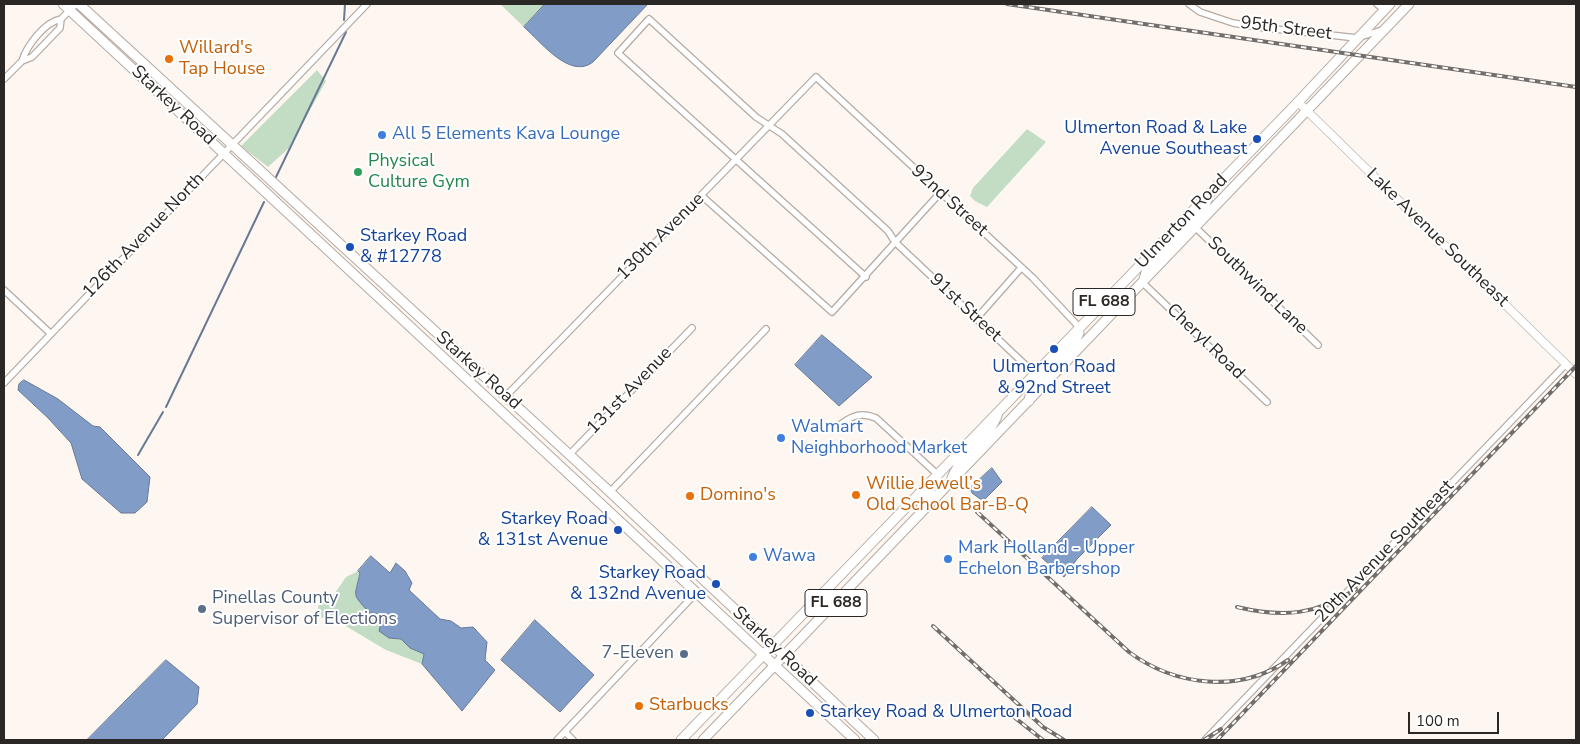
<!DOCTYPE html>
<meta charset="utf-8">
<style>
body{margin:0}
#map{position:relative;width:1580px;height:744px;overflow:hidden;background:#fef7f1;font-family:"Nunito Sans",sans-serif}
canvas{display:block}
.frame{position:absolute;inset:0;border:5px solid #2b2724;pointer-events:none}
.scale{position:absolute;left:1408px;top:712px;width:91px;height:22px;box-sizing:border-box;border:2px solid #2b2724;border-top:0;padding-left:6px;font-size:15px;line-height:18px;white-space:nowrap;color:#2b2724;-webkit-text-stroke:4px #fff;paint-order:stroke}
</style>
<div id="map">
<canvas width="1580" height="744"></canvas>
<div class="frame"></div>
<div class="scale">100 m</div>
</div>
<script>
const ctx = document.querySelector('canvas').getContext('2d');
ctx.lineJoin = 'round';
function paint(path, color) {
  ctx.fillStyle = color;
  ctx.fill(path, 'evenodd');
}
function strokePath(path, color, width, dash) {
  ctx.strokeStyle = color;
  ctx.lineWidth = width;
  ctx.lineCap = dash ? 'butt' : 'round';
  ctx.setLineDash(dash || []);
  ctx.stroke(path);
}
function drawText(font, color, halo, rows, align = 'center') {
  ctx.font = font + ' "Nunito Sans",sans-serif';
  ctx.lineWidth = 4;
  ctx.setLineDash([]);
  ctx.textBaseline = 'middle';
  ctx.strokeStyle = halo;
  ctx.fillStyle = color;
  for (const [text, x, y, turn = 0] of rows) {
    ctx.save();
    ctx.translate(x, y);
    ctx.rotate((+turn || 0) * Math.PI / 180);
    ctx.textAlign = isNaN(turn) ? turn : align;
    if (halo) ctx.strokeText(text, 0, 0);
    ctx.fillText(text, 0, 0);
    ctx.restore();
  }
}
const green = new Path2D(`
 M500,4H545L524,27Z
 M317,70L326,81L289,148L268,167L241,146Z
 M1027,129L1046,142L987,207L975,201L970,196L973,188Z
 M358,571L360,573C354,600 352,592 369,613L383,614L389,638L401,639L410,648L424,654L422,664L386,650L339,622L319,617L318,606L335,593L346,577Z`);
const water = new Path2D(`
 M545,4H648L593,62C570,80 541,42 524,27Z
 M822,335L872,377L839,406L795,365Z
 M24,380L58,399L93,426L100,427L150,477L147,502L135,513H121L82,479L71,443L48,418L18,390L19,384Z
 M992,468L1002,482L983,501L972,493L970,488Z
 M1092,507L1111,525L1077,559L1064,577L1042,558Z
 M371,556L390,573L396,563L405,571L412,583L409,590L440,619L451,621L461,628L473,627L487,642L485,660L495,670L462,711L422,664L424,654L410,648L401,639L389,638L379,631L383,614L369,613C352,592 354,600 360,573L358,571Z
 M535,620L594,675L560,712L501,660Z
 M166,660L199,687L197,704L162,740H87Z`);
const stream = new Path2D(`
 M344,20L345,4
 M276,177L346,32
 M166,407L264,202
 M138,455L163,412`);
const minor = new Path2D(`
 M1189,4L1200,12L1233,23L1257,27L1357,38L1382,30
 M1377,4L1384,10
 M22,61C27,45 45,22 61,19
 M4,79L22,61L32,57L60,28L61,19L76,4
 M702,196L832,312L940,193
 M1196,228L1318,345
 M866,277L618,53L649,19L756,117L782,134L888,231L895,242L1035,374
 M1143,283L1267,402
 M4,290L51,334
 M976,319L1021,268
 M4,383L367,4
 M506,396L816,77L1033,278L1080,328
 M841,424C853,415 862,412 876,418L937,474
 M569,455L692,328
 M610,492L766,329
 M565,732L573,740
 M557,740L696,593
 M1205,740L1566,364`);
const tertiary = new Path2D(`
 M1298,102L1576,374`);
const secondary = new Path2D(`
 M63,4L855,740
 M79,4L610,492L874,740`);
const primary = new Path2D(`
 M1143,282L1148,267L1202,211L1207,200
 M1029,401L1032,386L1074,343L1079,333
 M951,481C960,453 989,440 998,413
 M920,514C921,499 934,491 937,475
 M681,740L1298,102L1390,4
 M703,740L1409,4`);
const rail = new Path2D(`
 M1007,4L1576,87
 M977,512L1129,652C1175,686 1240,694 1288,660
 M1237,607C1283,618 1317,615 1356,589
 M933,626L1043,727L1064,740
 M1005,710L1043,740
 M1204,740L1221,729
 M1217,740L1576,366`);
const markers = [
 [169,59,5,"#e8710a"],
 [382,135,5,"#3f7fe0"],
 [1257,139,5,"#1a4fb4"],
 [358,172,5,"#2e9e5b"],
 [350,247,5,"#1a4fb4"],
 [1054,349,5,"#1a4fb4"],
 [781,438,5,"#3f7fe0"],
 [856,495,5,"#e8710a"],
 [690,496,5,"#e8710a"],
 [618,530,5,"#1a4fb4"],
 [753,557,5,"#3f7fe0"],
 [948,559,5,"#3f7fe0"],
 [716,584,5,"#1a4fb4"],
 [202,609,5,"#5c6f8a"],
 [684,654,5,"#5c6f8a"],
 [639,706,5,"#e8710a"],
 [810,713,5,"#1a4fb4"]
];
const shields = [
 [1104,302,62],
 [836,603,62]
];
const shieldNames = [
 ["FL 688",1104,302],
 ["FL 688",836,603]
];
const streetNames = [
 ["95th Street",1286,29,7],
 ["Starkey Road",173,106,43],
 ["92nd Street",949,201,42],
 ["Ulmerton Road",1182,222,-46],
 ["126th Avenue North",144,236,-46],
 ["130th Avenue",661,237,-45],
 ["Lake Avenue Southeast",1437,238,44],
 ["Southwind Lane",1257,286,44],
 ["91st Street",965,308,43],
 ["Cheryl Road",1205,342,44],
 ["Starkey Road",478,371,42],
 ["131st Avenue",630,391,-46],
 ["20th Avenue Southeast",1385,552,-46],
 ["Starkey Road",774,647,43]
];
const foodNames = [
 ["Willard's",179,49],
 ["Tap House",179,70],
 ["Willie Jewell’s",866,485],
 ["Old School Bar-B-Q",866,506],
 ["Domino's",700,496],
 ["Starbucks",649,706]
];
const transitNames = [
 ["Ulmerton Road & Lake",1247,129],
 ["Avenue Southeast",1247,150],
 ["Starkey Road",360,237,"left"],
 ["& #12778",360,258,"left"],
 ["Ulmerton Road",1054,368,"center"],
 ["& 92nd Street",1054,389,"center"],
 ["Starkey Road",608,520],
 ["& 131st Avenue",608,541],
 ["Starkey Road",706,574],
 ["& 132nd Avenue",706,595],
 ["Starkey Road & Ulmerton Road",820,713,"left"]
];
const shopNames = [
 ["All 5 Elements Kava Lounge",392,135],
 ["Walmart",791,428],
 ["Neighborhood Market",791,449],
 ["Mark Holland - Upper",958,549],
 ["Echelon Barbershop",958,570],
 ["Wawa",763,557]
];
const leisureNames = [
 ["Physical",368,162],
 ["Culture Gym",368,183]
];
const serviceNames = [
 ["Pinellas County",212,599],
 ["Supervisor of Elections",212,620],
 ["7-Eleven",674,654,"right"]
];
paint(green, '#c2ddc3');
paint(water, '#819cc6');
strokePath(water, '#677995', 1);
strokePath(stream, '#677995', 2);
strokePath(minor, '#b6aba3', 8);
strokePath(tertiary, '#b6aba3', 9);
strokePath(secondary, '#b6aba3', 11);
strokePath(primary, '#b6aba3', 11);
strokePath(minor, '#fff', 5.5);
strokePath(tertiary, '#fff', 8);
strokePath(secondary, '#fff', 9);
strokePath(primary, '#fff', 9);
strokePath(rail, '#736e6a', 4);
strokePath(rail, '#fff', 2, [5.5]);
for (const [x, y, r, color] of markers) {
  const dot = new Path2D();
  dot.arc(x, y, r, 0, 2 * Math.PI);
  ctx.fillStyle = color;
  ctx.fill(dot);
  strokePath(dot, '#fff', 2);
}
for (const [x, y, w] of shields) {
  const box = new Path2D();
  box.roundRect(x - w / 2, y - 13.5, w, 27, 4);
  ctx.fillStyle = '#fff';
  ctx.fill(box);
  strokePath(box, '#2b2724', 1);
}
drawText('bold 16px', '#2b2724', null, shieldNames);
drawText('18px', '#2b2724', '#fff', streetNames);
drawText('18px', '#c56008', '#fff', foodNames, 'left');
drawText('18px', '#164399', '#fff', transitNames, 'right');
drawText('18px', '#366cbe', '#fff', shopNames, 'left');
drawText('18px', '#27864d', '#fff', leisureNames, 'left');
drawText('18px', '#4e5e75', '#fff', serviceNames, 'left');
</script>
